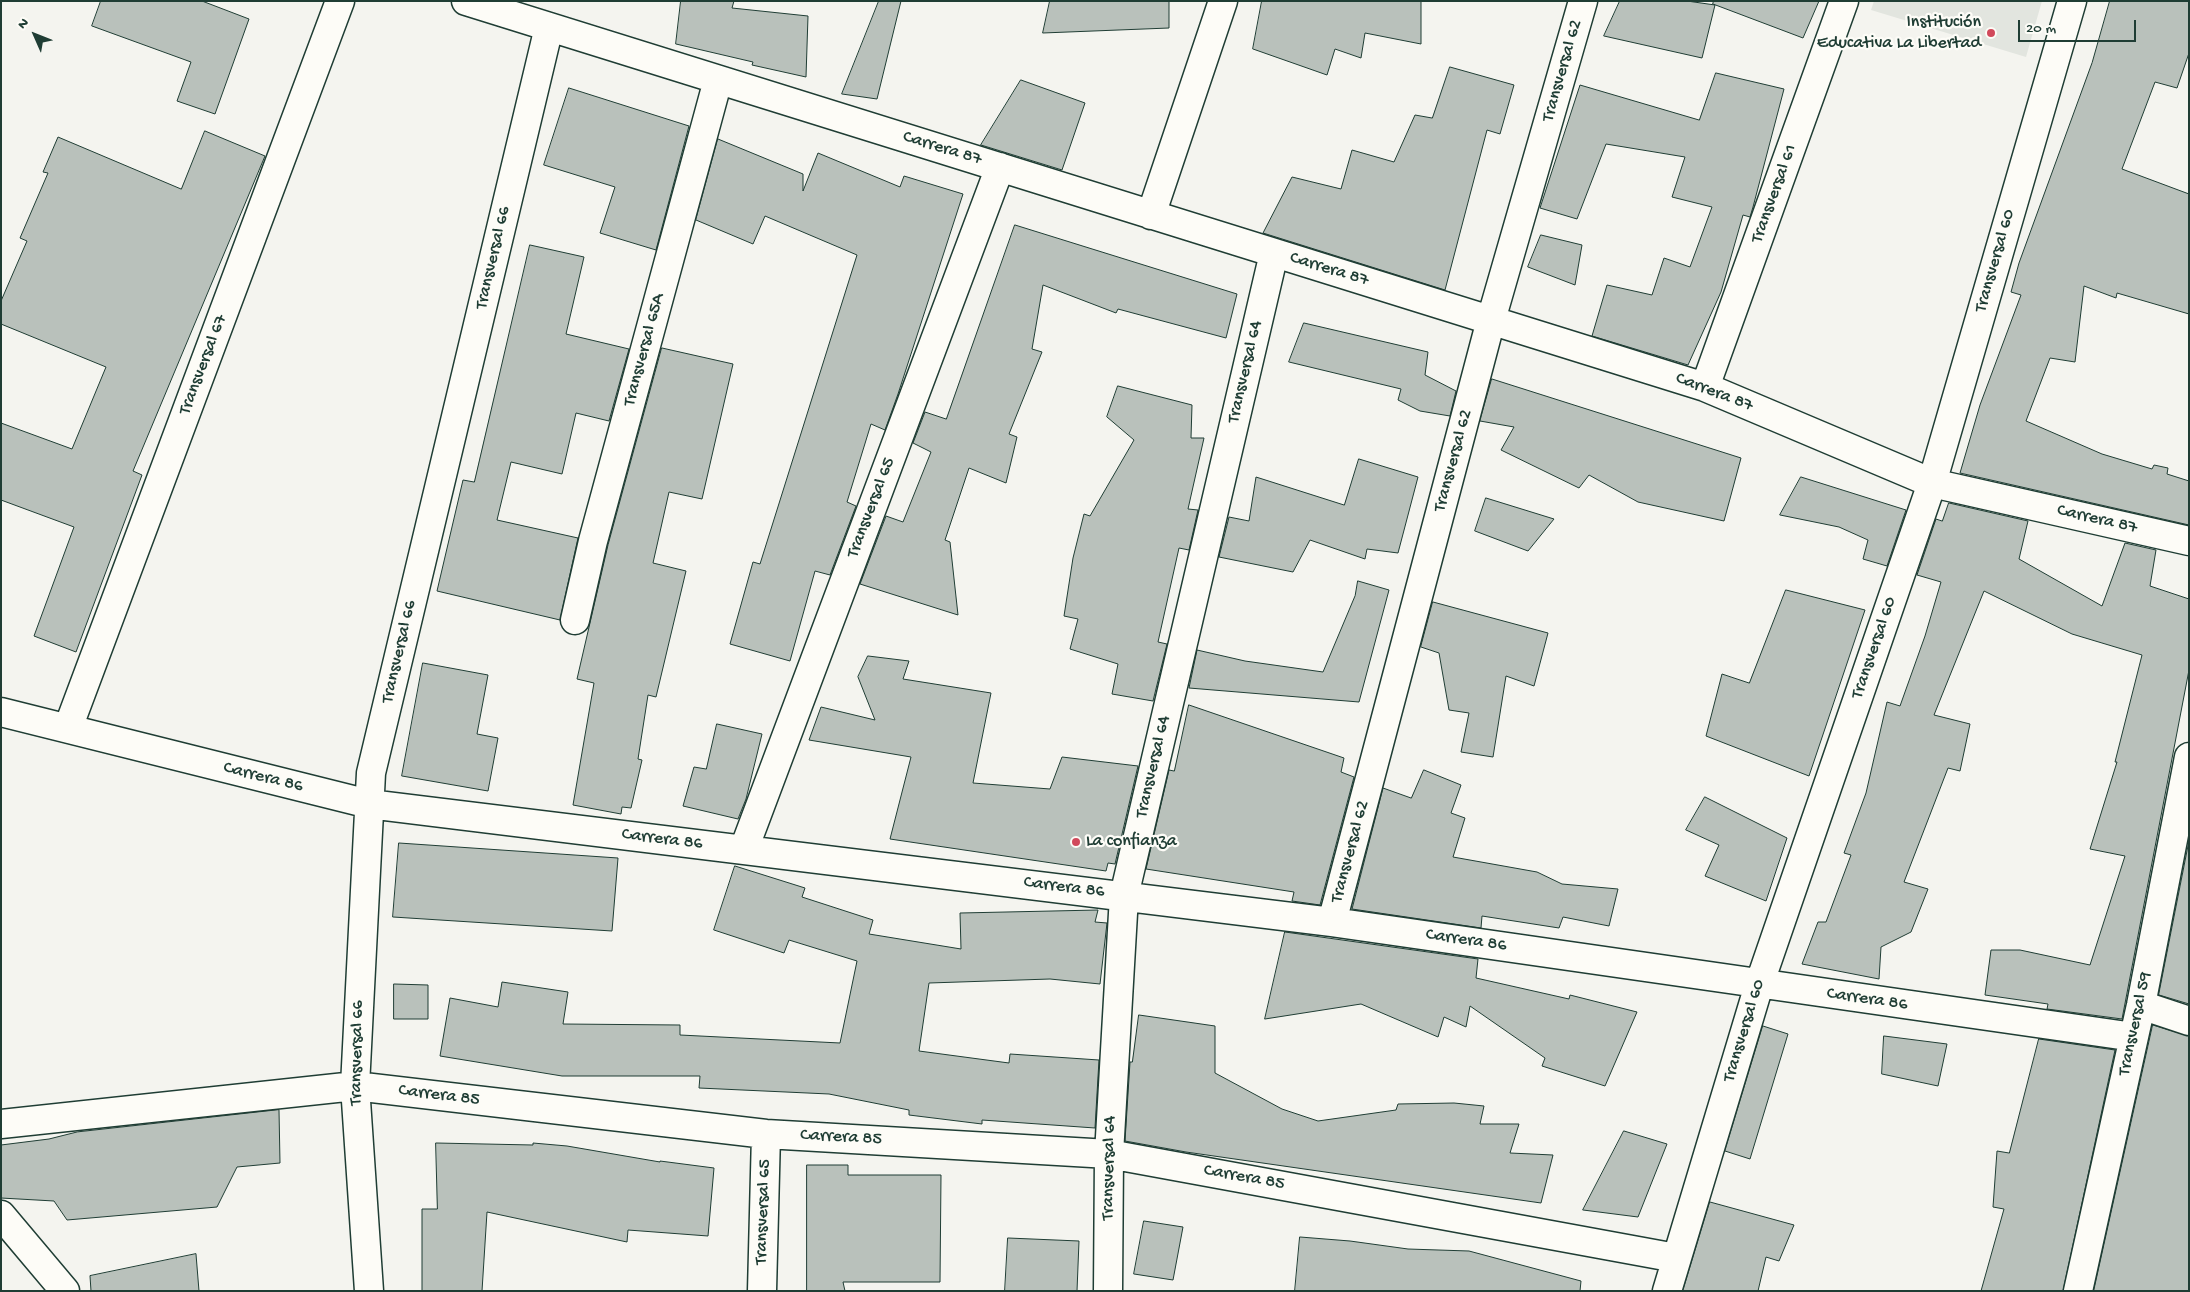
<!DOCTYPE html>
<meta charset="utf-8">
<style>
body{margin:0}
#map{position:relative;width:2190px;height:1292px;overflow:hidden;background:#f4f4ef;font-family:"Gochi Hand",sans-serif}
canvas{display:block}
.frame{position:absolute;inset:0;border:2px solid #1f3d34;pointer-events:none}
.north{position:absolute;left:10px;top:10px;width:50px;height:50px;-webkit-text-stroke:4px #fdfcf7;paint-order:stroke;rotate:314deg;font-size:14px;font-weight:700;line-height:20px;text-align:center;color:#1f3d34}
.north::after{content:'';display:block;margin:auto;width:18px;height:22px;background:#1f3d34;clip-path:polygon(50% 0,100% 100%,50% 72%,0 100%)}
.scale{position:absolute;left:2018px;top:20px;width:118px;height:22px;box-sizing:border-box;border:2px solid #1f3d34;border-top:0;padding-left:6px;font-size:15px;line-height:18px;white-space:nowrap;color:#1f3d34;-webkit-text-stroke:4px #fdfcf7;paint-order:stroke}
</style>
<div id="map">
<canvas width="2190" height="1292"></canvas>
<div class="frame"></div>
<div class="north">N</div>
<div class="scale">20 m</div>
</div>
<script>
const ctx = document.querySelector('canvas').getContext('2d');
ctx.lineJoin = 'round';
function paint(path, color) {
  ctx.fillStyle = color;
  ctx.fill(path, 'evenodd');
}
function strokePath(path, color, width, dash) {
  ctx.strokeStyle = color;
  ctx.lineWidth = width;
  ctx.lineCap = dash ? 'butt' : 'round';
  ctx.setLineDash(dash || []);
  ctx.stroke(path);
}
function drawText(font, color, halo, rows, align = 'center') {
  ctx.font = font + ' "Gochi Hand",sans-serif';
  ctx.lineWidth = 4.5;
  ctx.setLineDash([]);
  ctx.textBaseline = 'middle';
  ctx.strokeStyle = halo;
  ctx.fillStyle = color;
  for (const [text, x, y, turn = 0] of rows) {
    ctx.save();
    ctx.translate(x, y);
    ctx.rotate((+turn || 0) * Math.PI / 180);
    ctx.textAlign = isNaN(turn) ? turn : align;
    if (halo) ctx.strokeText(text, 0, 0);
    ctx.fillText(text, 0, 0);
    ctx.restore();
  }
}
const built = new Path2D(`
 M1874,1H2042L2026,57L1871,10Z`);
const building = new Path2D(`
 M101,1H202L249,19L215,114L177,101L191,62L92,26Z
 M681,1H734L732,8L808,16L806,77L752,65L753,62L676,44Z
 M879,1H901L877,99L842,94Z
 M1050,1H1169V28L1043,33Z
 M1262,1H1421V44L1365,33L1361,58L1335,49L1327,75L1253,49Z
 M1620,1H1687L1715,5L1702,58L1604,36Z
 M1714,1H1819L1803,38L1713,4Z
 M2110,1H2189V53L2177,88L2155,82L2122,169L2189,194V314L2117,293L2116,298L2084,286L2075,362L2050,358L2026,421L2102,454L2152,469L2154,465L2168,468L2167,474L2189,481V525L1960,473L1980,405L2021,295L2011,292L2019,263L2092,63Z
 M1450,67L1514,85L1500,134L1487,130L1445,290L1263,233L1292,177L1341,189L1352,150L1394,162L1415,115L1432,118Z
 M1716,73L1784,89L1753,207L1750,217L1743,215L1721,292L1688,365L1592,336L1607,285L1652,295L1664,258L1690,267L1712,207L1672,197L1685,157L1606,144L1577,219L1540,208L1580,85L1699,120Z
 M1021,80L1085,103L1062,170L981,145Z
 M569,88L689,126L656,250L600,233L615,187L544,165Z
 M205,131L265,156L133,471L142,475L76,652L34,636L74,527L1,500V423L72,449L106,367L1,324V301L27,241L20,238L48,173L43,172L58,137L181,189Z
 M718,139L803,174V191L818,153L900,187L904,176L963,194L898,394L885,430L871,424L847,502L856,506L830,575L815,571L790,661L730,644L753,562L760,564L857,255L765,216L753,244L696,220Z
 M1015,225L1237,294L1226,338L1118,309L1116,313L1043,285L1032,349L1042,352L1009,434L1017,437L1006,483L969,468L945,540L950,542L958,615L860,584L886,516L903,522L931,452L913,443L925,412L946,419Z
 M1541,235L1582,245L1575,285L1528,267Z
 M530,245L584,257L566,334L629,349L609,421L576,413L562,474L511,462L497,520L578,538L560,620L437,591L463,480L474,482Z
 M1304,323L1428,352L1425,375L1456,391L1450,416L1420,411L1398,400L1401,389L1289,362Z
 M662,348L733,364L702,499L669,492L653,563L686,571L656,697L648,695L638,759L642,760L631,808L622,807L621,814L573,805L594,683L577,679L608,545Z
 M1492,379L1741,458L1724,521L1638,502L1589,475L1579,488L1501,450L1514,427L1480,421Z
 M1118,386L1192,405L1191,438H1204L1188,509L1198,510L1189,550L1179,548L1158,642L1167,644L1153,701L1112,694L1118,664L1070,649L1078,619L1064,616L1073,558L1084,514L1090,516L1134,440L1107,417Z
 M1359,459L1418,477L1398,553L1367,549L1365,559L1310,540L1293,572L1219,557L1229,517L1249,521L1256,477L1344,505Z
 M1801,477L1906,510L1887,566L1863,559L1868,540L1839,527L1780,515Z
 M1486,498L1554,519L1528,551L1475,531Z
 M1949,503L2028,521L2019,559L2102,606L2125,543L2156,550L2150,586L2189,599V670L2122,1019L2047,1009L2048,1004L1985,995L1991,950H2020L2090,965L2125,856L2090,849L2117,762H2115L2142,655L2072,634L1984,591L1934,715L1970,724L1960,771L1948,768L1904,882L1928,889L1911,932L1881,947L1879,979L1802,964L1818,922H1826L1851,855L1844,853L1866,793L1887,702L1900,706L1925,636L1941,582L1917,575L1936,519L1942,521Z
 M1358,581L1389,590L1359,702L1189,688L1197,650L1245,661L1323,672L1355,596Z
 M1786,590L1865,610L1809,776L1706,736L1722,674L1749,683Z
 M1433,602L1548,633L1534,686L1506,676L1493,757L1461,752L1469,713L1449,710L1439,653L1421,647Z
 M868,656L909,661L903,679L991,693L973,783L1050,789L1062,757L1138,766L1115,864L1108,863L1106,871L890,839L911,757L809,740L821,707L875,720L858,677Z
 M423,663L488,675L477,734L498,738L488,791L402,776Z
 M1189,705L1344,758L1341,772L1354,777L1320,905L1292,901L1294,892L1146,869L1169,770L1174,771Z
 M717,724L762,734L746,799L738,819L683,806L694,767L706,769Z
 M1424,770L1461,785L1451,813L1465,818L1453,857L1537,872L1562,884L1618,889L1609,926L1563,917L1559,928L1482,916L1481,928L1352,909L1383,788L1411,798Z
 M1705,797L1787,838L1766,901L1705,876L1719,845L1686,830Z
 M2189,841V1004L2159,995Z
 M399,843L618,858L612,931L393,917Z
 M735,866L805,888L802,897L873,920L869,934L961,949L960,913L1098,910L1095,922L1107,923L1100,984L1050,979L929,983L919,1051L1009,1063L1010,1054L1099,1060L1095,1128L982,1120V1124L909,1115V1110L829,1094L699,1088L700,1076H562L440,1056L450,998L498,1007L502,982L568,992L563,1024L680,1025V1035L840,1043L857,961L789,940L784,953L714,930Z
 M1285,932L1478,959L1476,978L1569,999L1570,995L1637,1012L1605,1086L1542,1066L1545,1058L1470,1006L1466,1027L1444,1017L1438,1037L1361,1004L1265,1019Z
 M394,984L428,985V1019H394Z
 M1139,1015L1215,1026V1073L1282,1109L1318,1121L1396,1110L1398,1104L1454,1103L1484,1106L1480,1124H1519L1510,1153L1553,1155L1541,1203L1186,1152L1125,1141L1130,1062H1132Z
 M2153,1025L2189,1036V1291H2094Z
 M1763,1026L1788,1034L1750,1159L1725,1151Z
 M1884,1036L1947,1044L1938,1086L1882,1074Z
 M2039,1039L2115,1050L2063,1291H1981L2004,1209L1993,1207L1997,1151L2009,1153Z
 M279,1110L280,1163L237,1167L217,1207L67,1220L54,1201L1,1198V1145L49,1139L77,1132Z
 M1624,1131L1667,1144L1638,1217L1583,1210Z
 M436,1143L533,1145V1143L567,1146L660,1162V1161L714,1168L708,1236L628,1230L627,1242L487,1212L482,1291H422V1209H437Z
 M807,1165H848V1175H941L940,1282H843L845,1291H807Z
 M1710,1202L1794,1225L1779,1261L1766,1257L1758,1291H1683Z
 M1144,1221L1183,1227L1173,1280L1134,1274Z
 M1300,1237L1350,1241L1408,1249L1469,1251L1581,1281L1580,1291H1295Z
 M1008,1238L1079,1241L1077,1291H1005Z
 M196,1254L199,1291H91L90,1276Z`);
const street = new Path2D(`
 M466,1L1705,387L1932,483L2189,541
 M1151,215L1223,1
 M1705,387L1844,1
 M575,620L593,541L718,80
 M1,712L369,804L1332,922L2134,1037
 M68,728L340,1
 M744,849L1000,167
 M1332,922L1491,320L1583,1
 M2141,1005L2189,1021
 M1,1124L355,1086L766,1134L1109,1154L1676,1258
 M1,1215L65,1291
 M369,1291L355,1086L371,773L549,27
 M762,1291L766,1134
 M1108,1291L1109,1154L1124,896L1274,253
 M1667,1291L1759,985L1932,483L2072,1
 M2078,1291L2141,1005L2189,757`);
const markers = [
 [1991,33,5,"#d1495b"],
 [1076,842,5,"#d1495b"]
];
const poiNames = [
 ["Institución",1981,23],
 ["Educativa La Libertad",1981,44],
 ["La confianza",1086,842,"left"]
];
const streetNames = [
 ["Transversal 62",1563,71,-74],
 ["Carrera 87",942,149,17],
 ["Transversal 61",1775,194,-70],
 ["Transversal 66",494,258,-77],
 ["Transversal 60",1996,261,-74],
 ["Carrera 87",1329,270,17],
 ["Transversal 65A",645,350,-75],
 ["Transversal 67",204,365,-69],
 ["Transversal 64",1246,372,-77],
 ["Carrera 87",1714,393,21],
 ["Transversal 62",1454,461,-75],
 ["Transversal 65",872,508,-69],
 ["Carrera 87",2097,520,13],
 ["Transversal 60",1875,648,-71],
 ["Transversal 66",400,652,-77],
 ["Transversal 64",1154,767,-77],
 ["Carrera 86",263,778,14],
 ["Carrera 86",662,840,7],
 ["Transversal 62",1351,852,-75],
 ["Carrera 86",1064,888,7],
 ["Carrera 86",1466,941,8],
 ["Carrera 86",1867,1000,8],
 ["Transversal 59",2136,1024,-78],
 ["Transversal 60",1745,1031,-73],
 ["Transversal 66",358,1053,-89],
 ["Carrera 85",439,1096,7],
 ["Carrera 85",841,1138,3],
 ["Transversal 64",1110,1168,-89],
 ["Carrera 85",1244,1178,10],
 ["Transversal 65",764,1212,-88]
];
paint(built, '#e2e5df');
paint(building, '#b9c1bb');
strokePath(building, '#1f3d34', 1);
strokePath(street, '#1f3d34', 31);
strokePath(street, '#fdfcf7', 28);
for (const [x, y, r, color] of markers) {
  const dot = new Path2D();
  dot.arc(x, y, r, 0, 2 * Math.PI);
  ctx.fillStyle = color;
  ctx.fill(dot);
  strokePath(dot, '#fdfcf7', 2);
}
drawText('18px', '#1f3d34', '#fdfcf7', poiNames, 'right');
drawText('18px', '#1f3d34', '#fdfcf7', streetNames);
</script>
